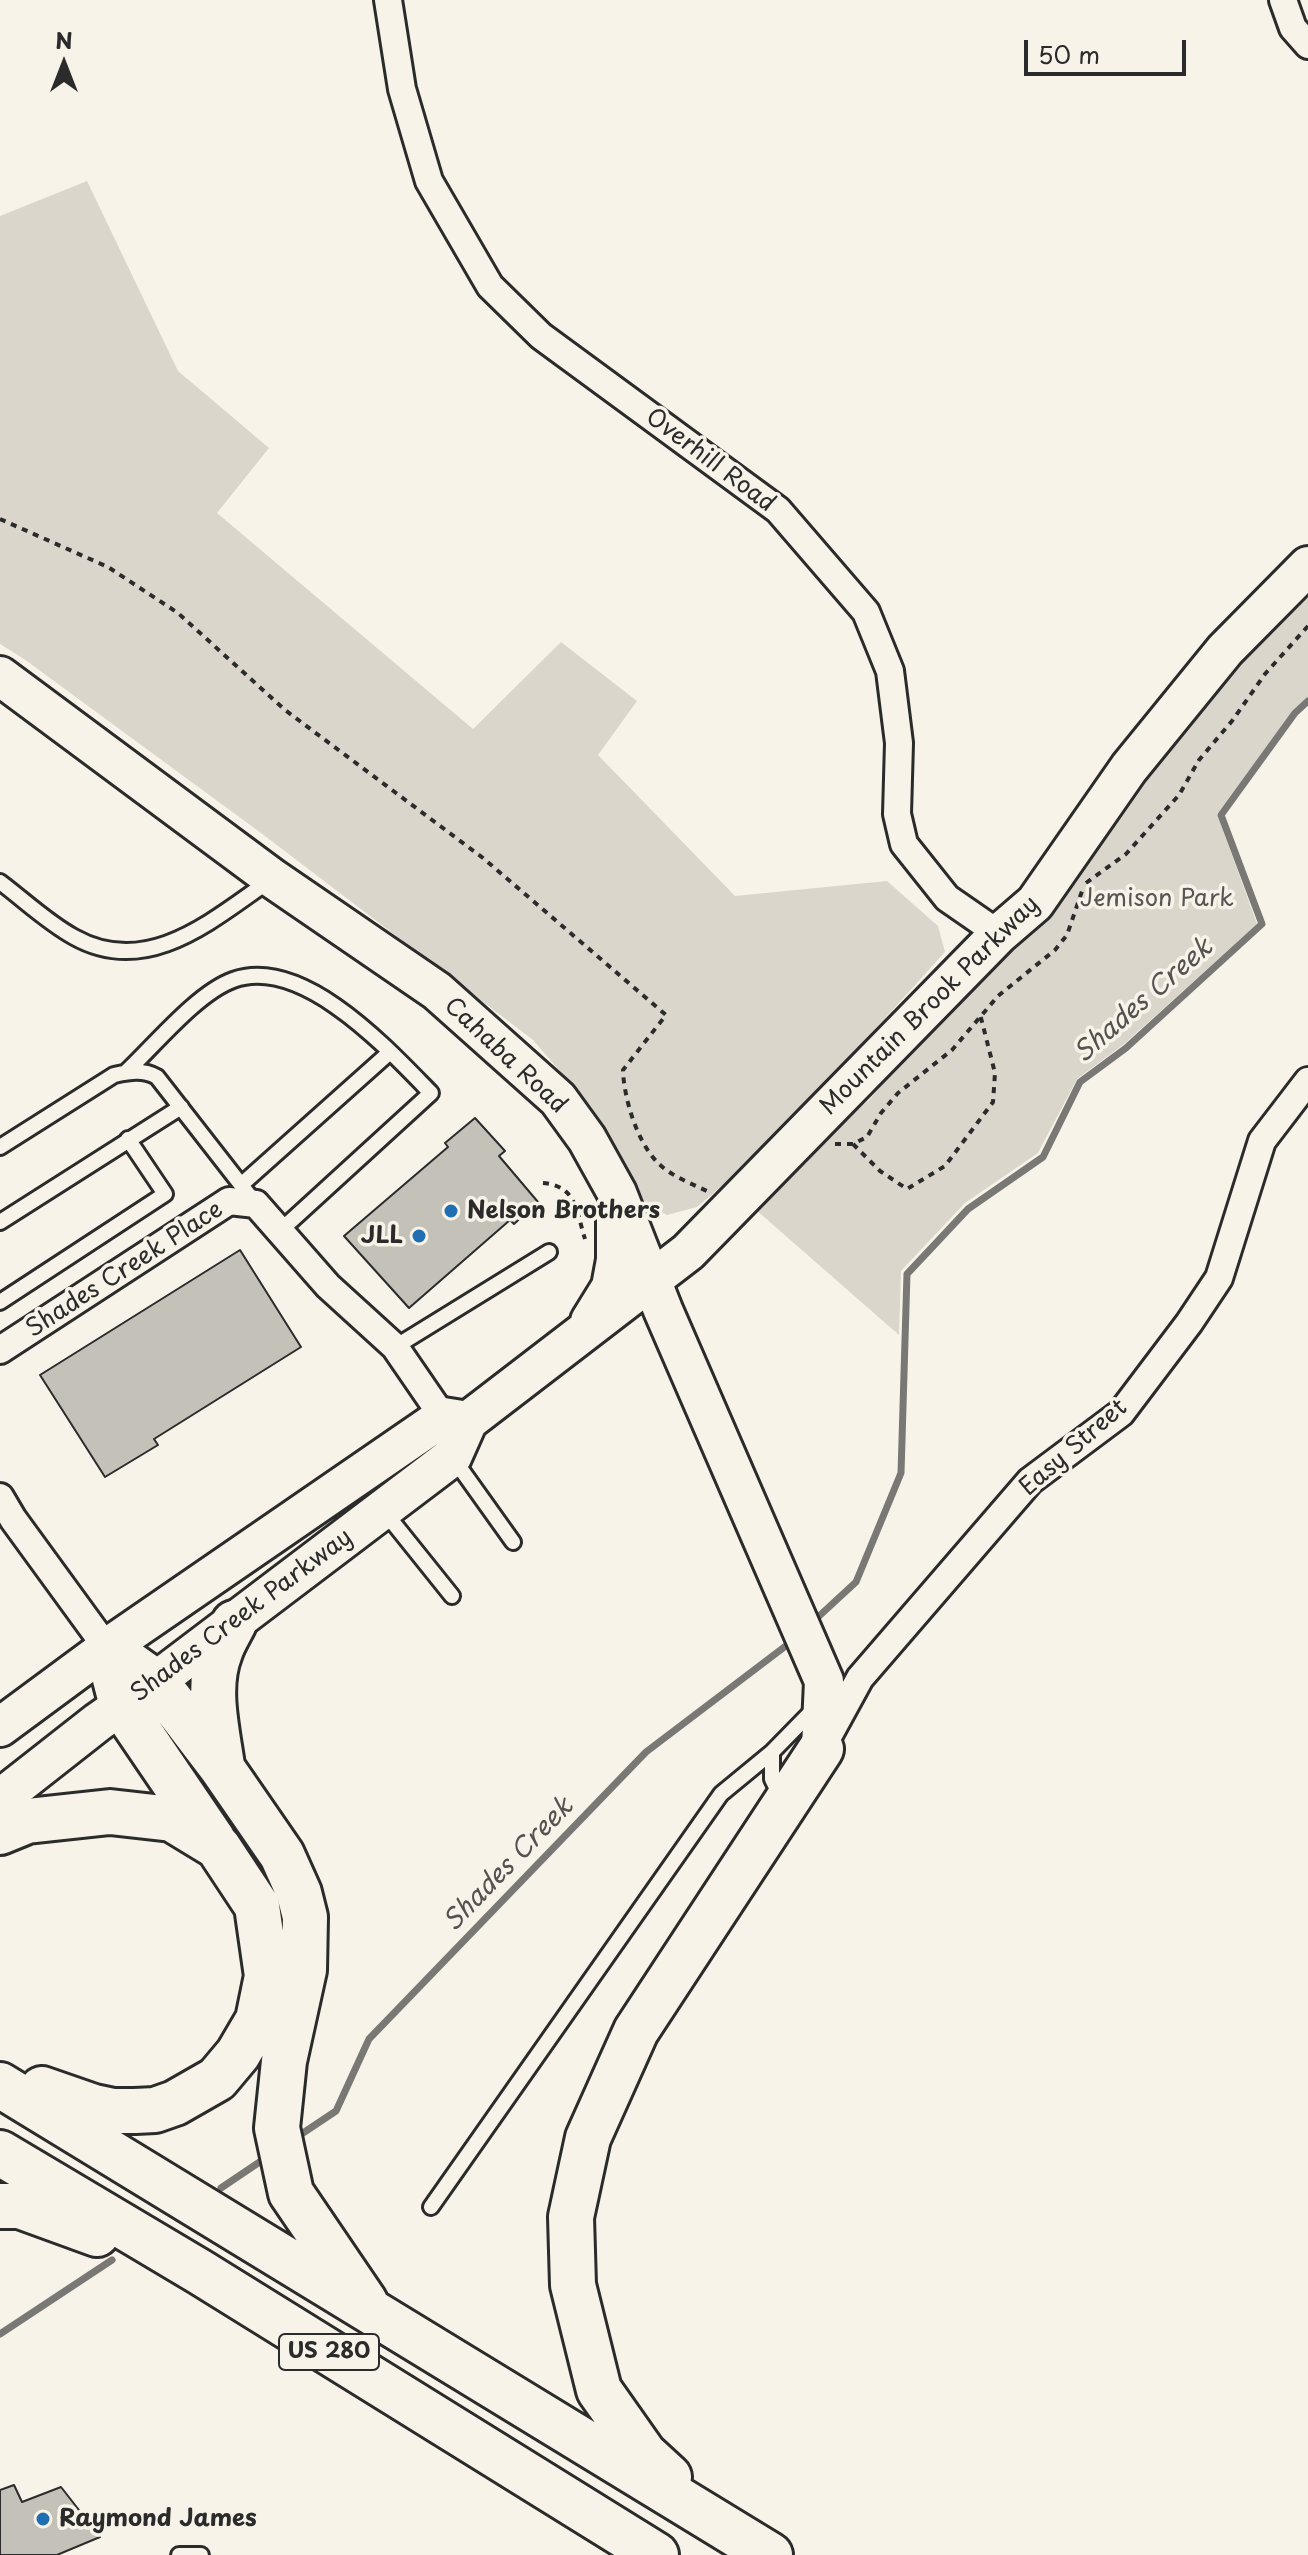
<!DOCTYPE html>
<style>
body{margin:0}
#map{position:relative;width:1308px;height:2555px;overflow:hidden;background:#f7f3e8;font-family:"Playpen Sans",sans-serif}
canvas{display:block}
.north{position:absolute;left:24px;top:24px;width:80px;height:80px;-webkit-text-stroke:6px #f7f3e8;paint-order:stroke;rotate:0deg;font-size:22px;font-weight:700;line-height:32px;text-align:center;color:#2b2b2b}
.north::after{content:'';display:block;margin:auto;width:28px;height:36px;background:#2b2b2b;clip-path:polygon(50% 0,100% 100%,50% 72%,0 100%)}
.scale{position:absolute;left:1024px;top:40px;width:162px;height:36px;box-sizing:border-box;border:4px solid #2b2b2b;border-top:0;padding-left:10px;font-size:24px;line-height:28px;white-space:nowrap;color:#2b2b2b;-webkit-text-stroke:6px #f7f3e8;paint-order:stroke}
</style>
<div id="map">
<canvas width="1308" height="2555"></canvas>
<div class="north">N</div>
<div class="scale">50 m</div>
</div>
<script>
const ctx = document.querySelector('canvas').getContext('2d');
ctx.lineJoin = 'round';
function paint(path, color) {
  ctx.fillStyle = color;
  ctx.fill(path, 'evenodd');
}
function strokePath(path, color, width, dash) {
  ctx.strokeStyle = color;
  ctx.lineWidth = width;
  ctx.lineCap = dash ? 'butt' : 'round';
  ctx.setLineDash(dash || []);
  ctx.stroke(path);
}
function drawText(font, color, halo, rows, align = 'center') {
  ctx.font = font + ' "Playpen Sans",sans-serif';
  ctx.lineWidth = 7;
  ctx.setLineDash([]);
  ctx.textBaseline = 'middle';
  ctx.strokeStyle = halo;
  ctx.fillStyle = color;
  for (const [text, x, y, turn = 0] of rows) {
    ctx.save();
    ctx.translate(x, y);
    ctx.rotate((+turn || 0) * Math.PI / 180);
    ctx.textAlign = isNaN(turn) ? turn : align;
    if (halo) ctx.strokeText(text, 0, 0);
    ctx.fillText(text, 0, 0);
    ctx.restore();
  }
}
const green = new Path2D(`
 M87,181L178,371L269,448L217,513L473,729L561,642L637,701L598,755L735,896L887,881L938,926L945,952L809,1102L729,1180L697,1207L667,1215L645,1204L591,1107L533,1040L261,833L24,659L0,644V216Z
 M1308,582V697L1293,711L1217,814L1257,924L1124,1044L1077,1079L1038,1153L965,1203L901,1271L899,1335L747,1202L869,1100L1044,902L1247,645Z`);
const stream = new Path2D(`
 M817,1618L856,1582L901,1473L907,1274L968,1209L1043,1157L1080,1082L1126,1048L1262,924L1221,815L1295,713L1308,701
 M294,2139L336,2111L369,2039L646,1752L787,1645
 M221,2188L267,2157
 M0,2334L112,2260`);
const building = new Path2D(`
 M475,1118L505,1151L499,1156L538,1202L514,1224L510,1220L409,1308L344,1236L448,1147L445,1143Z
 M240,1250L301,1347L154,1439L158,1445L105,1477L40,1375Z
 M14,2485L22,2502L61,2487L100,2537L57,2555H0V2490Z`);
const path = new Path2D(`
 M0,519L108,567L178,613L285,710L483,858L666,1015L623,1070C624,1099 637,1142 658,1163C671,1176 690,1183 707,1191
 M1086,883L1126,854L1179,795L1199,760L1232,721L1265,674L1308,626
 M835,1144H853L867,1137L881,1113L898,1093L952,1050L998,996L1055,950L1067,935L1082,891
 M853,1144L880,1171L907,1189L945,1166L993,1102L995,1073L980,1014
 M543,1183C577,1186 576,1211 585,1239`);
const lane = new Path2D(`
 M0,882C24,900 48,923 74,937C147,978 211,921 269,881
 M126,1072C154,1046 197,993 233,980C302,955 387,1048 431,1093L280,1231
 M0,1147L114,1075C129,1072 143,1069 157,1077L256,1204
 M241,1185L390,1052
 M0,1222L181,1107
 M0,1302L165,1194L128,1139
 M395,1347L549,1252
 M453,1458L513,1542
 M383,1510L452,1596
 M772,1752V1779L781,1797
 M431,2207L721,1794L772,1752L817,1706
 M179,2555H201`);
const street = new Path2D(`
 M388,0L402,89L429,181L490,286L541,336L778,510L866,612L890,671L899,743L897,814L904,844L947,898L999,934
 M1283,0L1293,28L1308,45
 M0,1350L229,1201L256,1204L328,1286L395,1347L443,1417
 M0,1497L13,1519L107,1648
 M825,1742L860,1678L1030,1481L1121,1413L1189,1323L1219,1278L1262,1141L1308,1081`);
const secondary = new Path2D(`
 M0,676L272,878L437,991L558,1099L587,1139L617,1193L663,1310L824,1681L821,1749
 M590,1321L611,1287L616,1260V1213
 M0,1727L107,1648L443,1417L468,1421
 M0,1799L98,1722L155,1682L452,1457L468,1421L688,1252L999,934L1035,903L1129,768L1225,650L1308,566`);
const highway = new Path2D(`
 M107,1648L155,1682L171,1701L222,1768L282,1855L299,1893L305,1917L304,1970L284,2061L277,2128L291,2193L365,2302
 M107,1648L122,1706L213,1840
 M222,1766C217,1730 206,1687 220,1652C223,1642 229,1633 234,1623
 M0,1832L27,1821L110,1812L172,1819L218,1847L257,1906L267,1976L258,2020L238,2054L217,2079L175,2103L155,2110L135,2111H113L94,2107L42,2089
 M0,2085L770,2555
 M0,2153L200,2272L656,2555
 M0,2206H20L97,2234
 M669,2477L644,2454L599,2390L573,2285L571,2217L588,2138L636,2031L821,1749`);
const markers = [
 [451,1211,8,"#1f6fb2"],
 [419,1236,8,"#1f6fb2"],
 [43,2519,8,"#1f6fb2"]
];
const shields = [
 [329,2352,100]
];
const shieldNames = [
 ["US 280",329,2352]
];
const streetNames = [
 ["Overhill Road",710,461,37],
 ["Mountain Brook Parkway",930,1006,-45],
 ["Cahaba Road",505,1056,43],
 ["Shades Creek Place",125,1270,-33],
 ["Easy Street",1074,1448,-41],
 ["Shades Creek Parkway",242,1616,-37]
];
const parkNames = [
 ["Jemison Park",1157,899]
];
const poiNames = [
 ["Nelson Brothers",467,1211],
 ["JLL",403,1236,"right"],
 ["Raymond James",59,2519]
];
const waterNames = [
 ["Shades Creek",1144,1001,-41],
 ["Shades Creek",509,1865,-46]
];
paint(green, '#dad6cc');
strokePath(stream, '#7a7874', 7);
paint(building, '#c4c1b9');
strokePath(building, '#2b2b2b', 2);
strokePath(lane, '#2b2b2b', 20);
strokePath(street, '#2b2b2b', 32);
strokePath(secondary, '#2b2b2b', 44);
strokePath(highway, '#2b2b2b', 50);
strokePath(path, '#2b2b2b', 4, [6, 6]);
strokePath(lane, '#f7f3e8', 14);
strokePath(street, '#f7f3e8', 26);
strokePath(secondary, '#f7f3e8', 38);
strokePath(highway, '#f7f3e8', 44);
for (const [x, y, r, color] of markers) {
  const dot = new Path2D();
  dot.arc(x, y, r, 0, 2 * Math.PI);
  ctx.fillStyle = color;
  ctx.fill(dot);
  strokePath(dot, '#f7f3e8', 3);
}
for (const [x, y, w] of shields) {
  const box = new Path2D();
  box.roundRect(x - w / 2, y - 18, w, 36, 6);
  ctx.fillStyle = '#f7f3e8';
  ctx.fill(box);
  strokePath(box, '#2b2b2b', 2);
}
drawText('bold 22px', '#2b2b2b', null, shieldNames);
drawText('24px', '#2b2b2b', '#f7f3e8', streetNames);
drawText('24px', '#575653', '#f7f3e8', parkNames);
drawText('bold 24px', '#2b2b2b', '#f7f3e8', poiNames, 'left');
drawText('italic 26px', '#53524f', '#f7f3e8', waterNames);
</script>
